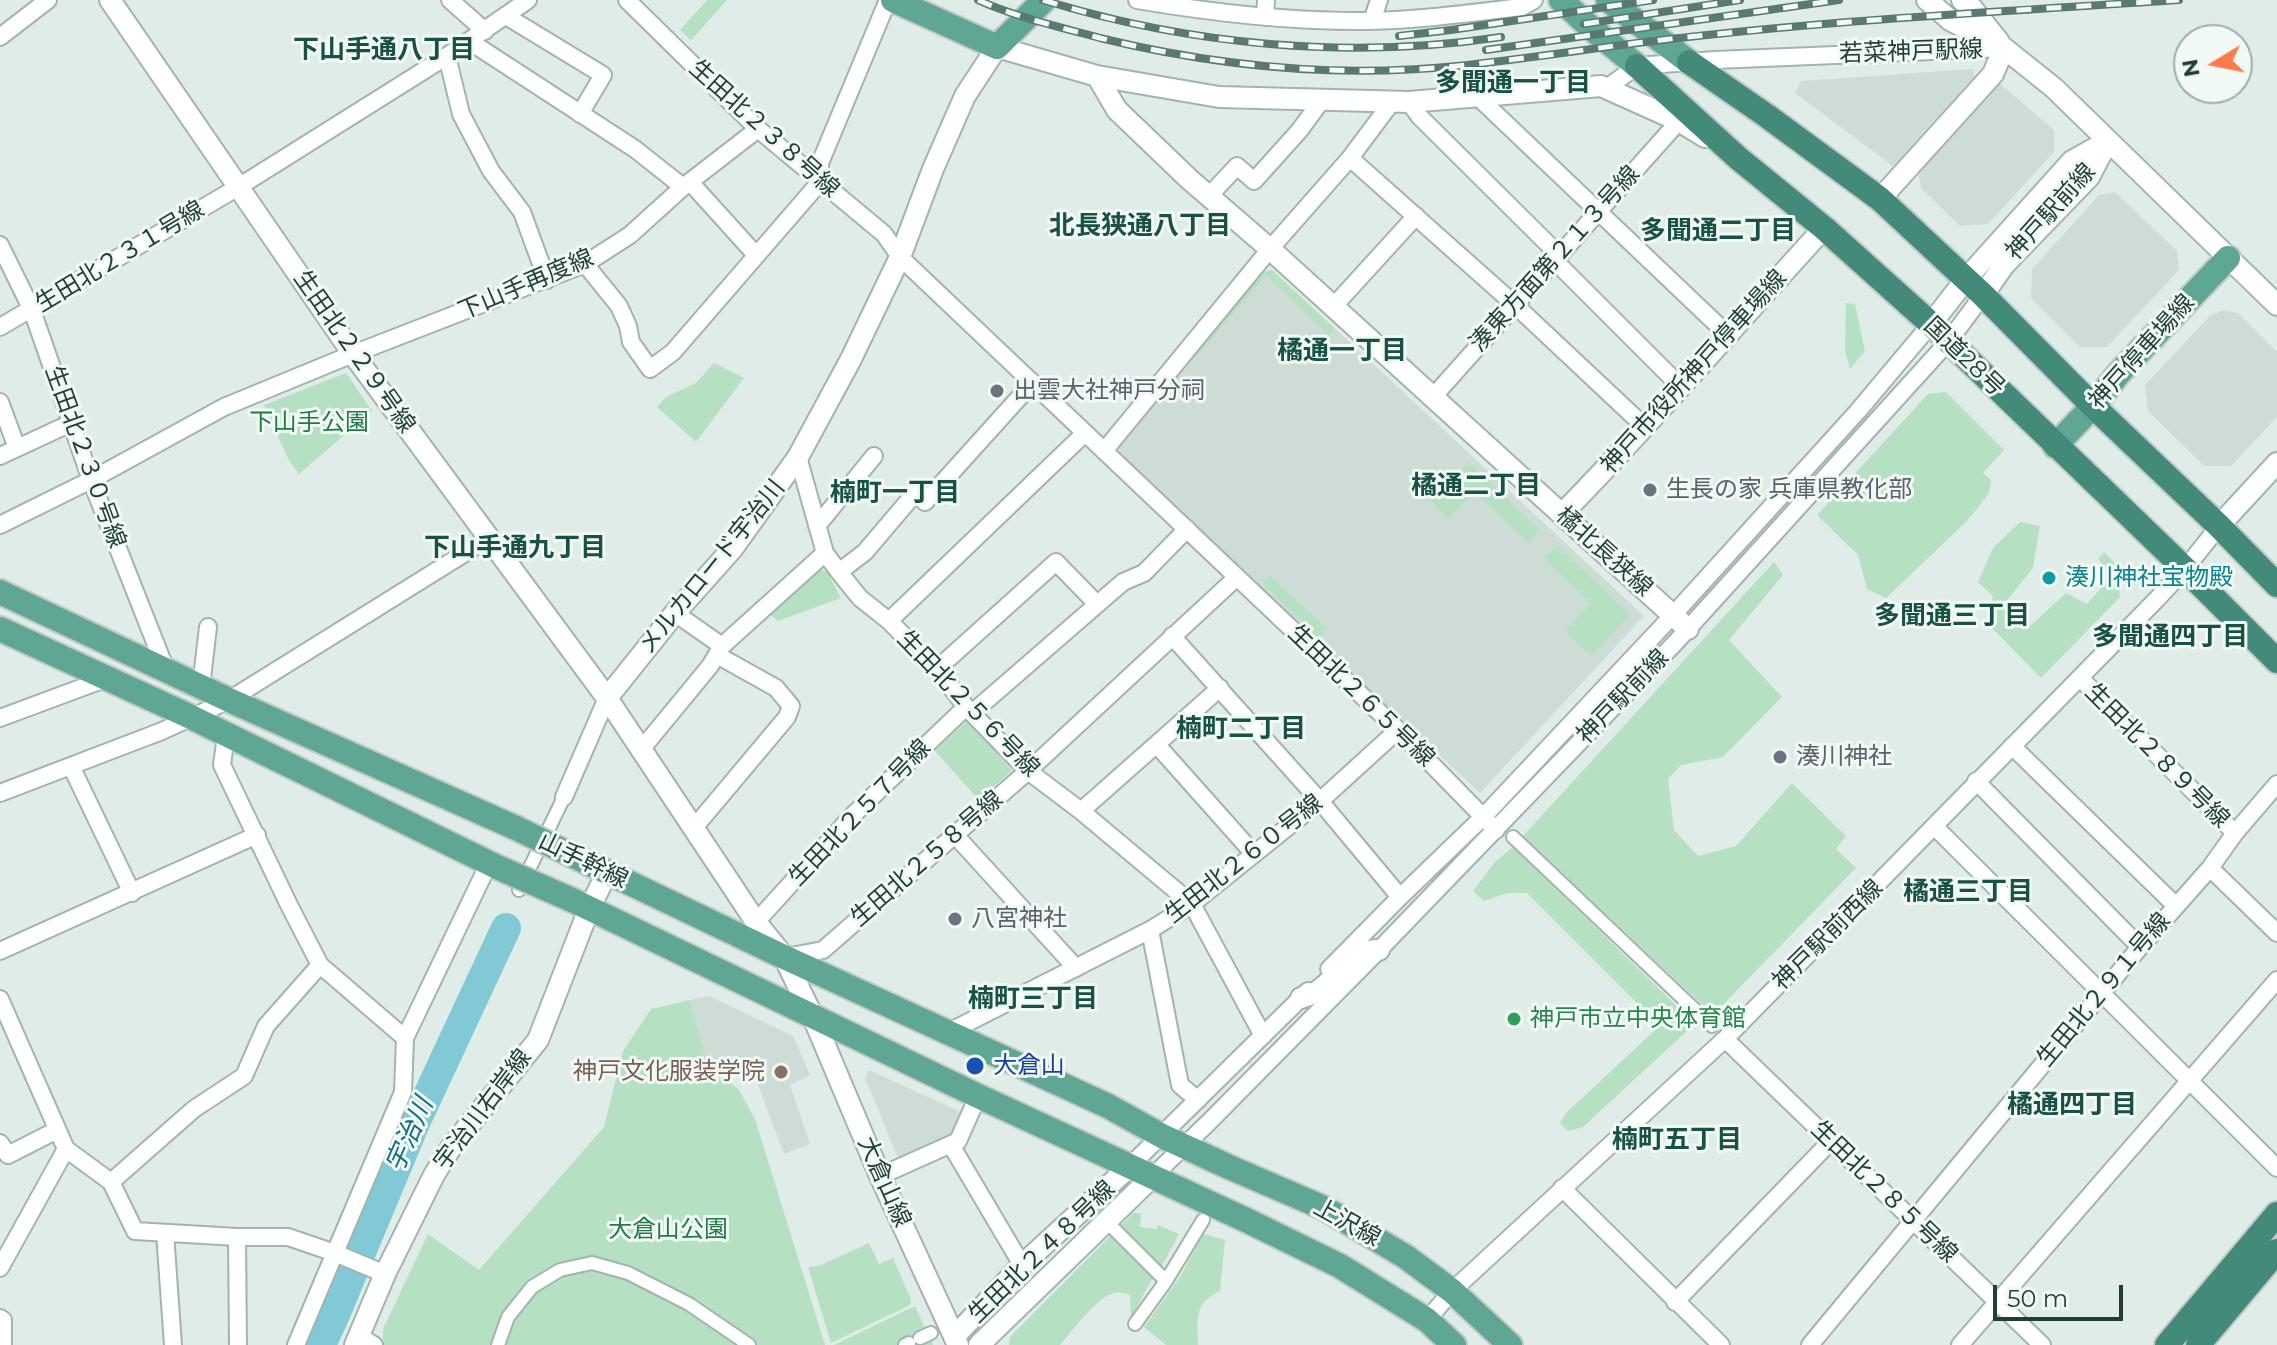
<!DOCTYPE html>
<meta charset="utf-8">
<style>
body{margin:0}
#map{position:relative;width:2277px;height:1345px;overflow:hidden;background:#e0ece7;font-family:Montserrat,sans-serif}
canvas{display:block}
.north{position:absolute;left:2173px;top:24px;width:80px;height:80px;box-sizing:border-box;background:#f1f9f5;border:2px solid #9daea9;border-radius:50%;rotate:260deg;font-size:22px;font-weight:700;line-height:32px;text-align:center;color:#1f3e36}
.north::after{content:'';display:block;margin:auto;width:28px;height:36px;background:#ff7a4b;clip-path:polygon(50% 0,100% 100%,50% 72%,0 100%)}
.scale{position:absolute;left:1993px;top:1285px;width:130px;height:36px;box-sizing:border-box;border:4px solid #1f3e36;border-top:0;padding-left:10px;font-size:24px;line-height:28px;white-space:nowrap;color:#1f3e36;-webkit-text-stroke:6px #f1f9f5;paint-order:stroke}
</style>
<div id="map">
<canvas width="2277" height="1345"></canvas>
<div class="north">N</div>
<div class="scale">50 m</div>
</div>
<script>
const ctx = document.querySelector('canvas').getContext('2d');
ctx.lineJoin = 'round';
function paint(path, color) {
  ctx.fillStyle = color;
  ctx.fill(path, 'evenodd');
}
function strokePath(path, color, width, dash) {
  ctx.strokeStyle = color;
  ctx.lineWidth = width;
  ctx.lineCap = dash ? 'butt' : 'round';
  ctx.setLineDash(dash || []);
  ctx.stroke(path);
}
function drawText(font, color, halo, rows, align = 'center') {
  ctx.font = font + ' Montserrat,"Noto Sans JP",sans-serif';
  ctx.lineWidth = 6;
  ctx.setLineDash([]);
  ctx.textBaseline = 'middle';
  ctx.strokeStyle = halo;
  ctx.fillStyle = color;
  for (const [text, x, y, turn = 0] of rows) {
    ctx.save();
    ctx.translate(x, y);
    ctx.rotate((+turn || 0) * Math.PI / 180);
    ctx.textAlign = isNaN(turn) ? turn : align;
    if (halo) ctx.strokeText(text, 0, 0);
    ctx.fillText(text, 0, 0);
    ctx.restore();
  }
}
const built = new Path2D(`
 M1973,69L1974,77L1893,166L1795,93L1801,81Z
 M1998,82L2054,130V152L1988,224L1960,226L1921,188L1918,171Z
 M2115,192L2177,251L2179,270L2107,347H2080L2031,298L2032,269L2099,195Z
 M1272,270L1644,616L1480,793L1120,456L1118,447L1259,273Z
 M2224,310L2238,313L2277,352V417L2231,466H2204L2148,411L2145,385L2211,315Z
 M709,996L793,1036L810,1075L790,1085L810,1144L784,1154L752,1069L733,1056L707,1064L690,1000Z
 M869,1070L965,1114L956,1136L899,1160L865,1078Z`);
const green = new Path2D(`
 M707,0H727L691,40L680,30Z
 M1272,270L1335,329L1329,336L1266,275L1197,356L1194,353L1259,273Z
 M1846,303L1855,304L1865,351L1850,369L1845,351Z
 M714,363L744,378L696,442L657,407L666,397L696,383Z
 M346,373L372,411L299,474L289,461L264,405Z
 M1946,392L2004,450L1983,473L1991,480L1989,493L1968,520L1886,598L1867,589L1858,555L1817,515L1928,394Z
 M1469,462L1539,530L1528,543L1475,492L1448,519L1431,502Z
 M2020,522L2040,526L2033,568L2004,604L2028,628L2066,593L2087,604L2112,576L2098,559L2104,552L2117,565L2120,597L2041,678L1987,623L1993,596L1978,582L1993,548Z
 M1557,545L1630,615L1591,656L1565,631L1591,603L1544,558Z
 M1774,562L1783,575L1729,640L1782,697L1723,757L1681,765L1668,779L1674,830L1698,856L1736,846L1792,783L1846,836L1836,849L1856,868L1713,1015L1523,836Z
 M817,568L827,572L841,598L778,621L767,612Z
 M1270,576L1327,629L1319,638L1263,584Z
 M967,721L1012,770L979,800L935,751Z
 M1513,847L1690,1019L1688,1030L1583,1127L1568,1131L1560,1123L1567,1112L1653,1032L1648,1014L1527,893H1507L1484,901L1473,891L1495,862Z
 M690,1000L707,1063L739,1090L755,1119L825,1345H383V1329L428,1234L479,1270L604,1127L623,1051L651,1009Z
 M1133,1213H1141L1140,1227L1157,1229L1158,1225L1179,1234L1163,1264L1152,1279L1131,1318L1130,1295C1123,1293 1117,1291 1111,1294C1093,1302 1073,1330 1060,1345H1009L1010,1337Z
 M1203,1234L1225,1240L1220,1291C1193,1304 1198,1318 1198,1345H1166L1144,1327L1180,1277Z
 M869,1243L879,1264L893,1258L911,1300L910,1305L831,1343L808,1267L821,1265Z
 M915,1306L933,1345H834Z`);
const river = new Path2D(`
 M321,1345L334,1317L415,1123L506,928`);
const pedestrian = new Path2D(`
 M1513,837L1712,1026
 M519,890L564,797
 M1114,1229L1166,1281
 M1135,1324L1166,1281L1203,1220
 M920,1338L931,1333
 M498,1345L508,1317L532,1287L560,1270L592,1263L628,1273L689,1304L749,1345
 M905,1345L909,1343`);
const minor = new Path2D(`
 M450,0L485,31
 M627,0L758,129L884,234L900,257L1398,730L1496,830
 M1137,0C1214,13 1291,22 1369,21C1420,20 1471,13 1522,7L1534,0
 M506,16L603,75L580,114
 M1265,17L1266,0
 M1372,21L1379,0
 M0,37L48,0
 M469,41L635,149L683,187
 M447,56L461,114L491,171L522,212L547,280
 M1608,87L1637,66L1715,60L2004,48
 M1478,97L1727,334
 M1409,102L1420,117L1560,256
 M1350,158L1514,304L1645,427
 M690,182L756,255
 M1209,196L1237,166L1254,181L1299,131L1322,100
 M0,245L32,310L91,480L166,670
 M1555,261L1680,386
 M585,264L619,306L628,326L631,342L650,369L673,352L820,182V163L888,0
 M1333,307L1416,216
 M0,327L240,186L447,56L528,0
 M1433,397L1679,121
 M0,402L17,448
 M1104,451L1270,249L1350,158L1392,102
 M0,456L71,423
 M798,457L825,553L839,572L860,598L889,621L937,669L966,707L1028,771L1081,811L1192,904L1263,1036
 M925,502L1026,390L1030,380
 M0,525L91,480L224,407L353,354L585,264L630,235L683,187L758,129
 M817,526L874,456
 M839,572L865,552L916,492
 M675,613L722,646
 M889,621L1085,433
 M1172,636L1320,801L1400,897
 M937,669L1056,562L1097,604
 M2080,678L2235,833
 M201,687L208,627
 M972,713L1123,582L1144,573L1187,529
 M0,718L105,679
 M226,735L222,765L289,905L320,965L405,1038
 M1157,745L1254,854
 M2012,746L2175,905
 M640,751L710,666L722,646L825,553
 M71,766L132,893
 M1976,781L2140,947
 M0,793L162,731L229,700L489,538
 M564,797L607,698
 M1081,811L1220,688
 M1935,827L2277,1168
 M693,829L787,717L791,706L776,688L717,655
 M955,835L1076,968
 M2210,868L2277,933
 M756,922L854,814L966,707
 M1150,930L1180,1085L1198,1100
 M0,951L257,835
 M786,957L823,950L1028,771L1237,577
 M1329,969L1400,897L1483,817L1673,615L1858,411L1931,324
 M0,999L66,1149
 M947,1033L1150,930L1192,904L1320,801L1398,730
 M1725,1039L2042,1345
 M0,1143L8,1155L57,1130
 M951,1145L1022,1265
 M66,1149L111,1182L135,1231L237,1237H288L335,1253L385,1274
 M1129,1167L1308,991
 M880,1176L958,1141L978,1096
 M1152,1177L1208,1123L1379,950L1675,643L1948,342L1983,295
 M111,1182L194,1109L244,1076L266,1026L320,965
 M1562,1188L1721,1345
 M165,1233L173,1345
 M237,1237L238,1345
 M0,1268L66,1149
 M1675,1302L1832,1140
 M0,1318L3,1320V1345
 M1427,1320L1452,1291L1725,1039L2157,599L2185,569L2219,526
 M359,1336L374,1345
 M296,1345L403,1092L405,1038L489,863
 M1810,1345L2140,947L2210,868L2235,833L2277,784
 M1960,1345L2277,980`);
const tertiary = new Path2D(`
 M110,0L353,354L607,698L756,922L784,957L813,1017L880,1176L958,1345
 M1927,0L1950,20L2004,48L2054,88L2277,305
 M1962,0L1972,8L1999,42
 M1097,76L1117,110L1189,179L1270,249L1688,629
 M1880,199L1993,74L2004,48
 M1983,295L2004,265L2089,177L2108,141
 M1931,324L1966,279L2072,161L2108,141
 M1562,514C1652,422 1737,323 1824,228
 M2219,526L2277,463
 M607,698L675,613L733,548L798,457L851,359L900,257L933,169L965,96L997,47L1097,76L1219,97L1409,102L1601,86L1679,121L1705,137
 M1301,998C1307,996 1314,994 1319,990C1338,977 1353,949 1379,950
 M954,1337L1022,1265L1129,1167
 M355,1345L385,1274L434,1175L452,1146L538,1040L589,909L607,873
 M979,1345L1152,1177`);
const primary = new Path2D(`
 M893,0L997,47L1044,0
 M1561,0L1591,28L1637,66
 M1608,0L1689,62
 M2055,446L2093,406L2119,373L2228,258
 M0,592L229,700L516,828
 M0,629L191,717L497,867
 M590,864L784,957L1108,1106L1162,1136L1229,1167L1324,1208L1406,1257L1452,1291L1510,1345
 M572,900L978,1096L1246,1220L1340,1266L1427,1320L1454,1345`);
const trunk = new Path2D(`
 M1689,62L1767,116L1880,199L1983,295L2093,406L2219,526L2277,585
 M1637,66L1738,158L1824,228L1931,324L2185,569L2277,661
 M2167,1345L2277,1214
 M2198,1345L2277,1251`);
const rail = new Path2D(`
 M978,0C1016,17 1059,27 1100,38C1215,66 1338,78 1457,66C1544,57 1630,42 1717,34C1870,18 2025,10 2179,0
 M1043,0C1189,45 1349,60 1501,37
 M1584,24L1740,0
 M1399,36L1451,30L1653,0
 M1486,50L1839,0`);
const primaryBridge = new Path2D(`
 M516,828L590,864
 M497,867L572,900`);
const markers = [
 [997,391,8,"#6b7280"],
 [1650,490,8,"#6b7280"],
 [2049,578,8,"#0f9aa8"],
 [1780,757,8,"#6b7280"],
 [955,919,8,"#6b7280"],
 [1514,1019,8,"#2e9e5b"],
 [975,1066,10,"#1a4fb4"],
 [781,1072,8,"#8d6e63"]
];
const streetNames = [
 ["若菜神戸駅線",1911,52,-2],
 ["生田北２３８号線",764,129,42],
 ["神戸駅前線",2051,212,-48],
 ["生田北２３１号線",120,257,-31],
 ["湊東方面第２１３号線",1555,259,-48],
 ["下山手再度線",526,285,-23],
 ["生田北２２９号線",354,352,55],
 ["神戸停車場線",2142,352,-48],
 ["国道28号",1964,357,44],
 ["神戸市役所神戸停車場線",1694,372,-48],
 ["生田北２３０号線",85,457,70],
 ["橘北長狭線",1604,552,42],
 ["メルカロード宇治川",712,567,-51],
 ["生田北２６５号線",1361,696,44],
 ["神戸駅前線",1623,697,-46],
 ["生田北２５６号線",968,704,46],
 ["生田北２８９号線",2157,756,45],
 ["生田北２５７号線",860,813,-46],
 ["生田北２５８号線",927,859,-41],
 ["生田北２６０号線",1244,859,-38],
 ["山手幹線",583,861,26],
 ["神戸駅前西線",1828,935,-45],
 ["生田北２９１号線",2104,990,-50],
 ["宇治川右岸線",483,1110,-53],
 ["大倉山線",884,1182,66],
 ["生田北２８５号線",1884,1192,44],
 ["上沢線",1347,1223,29],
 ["生田北２４８号線",1042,1252,-44]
];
const worshipNames = [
 ["出雲大社神戸分祠",1013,391],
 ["生長の家 兵庫県教化部",1666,490],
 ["湊川神社",1796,757],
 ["八宮神社",971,919]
];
const parkNames = [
 ["下山手公園",309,423],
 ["大倉山公園",668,1230]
];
const cultureNames = [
 ["湊川神社宝物殿",2065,578]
];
const leisureNames = [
 ["神戸市立中央体育館",1530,1019]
];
const transitNames = [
 ["大倉山",993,1066]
];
const educationNames = [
 ["神戸文化服装学院",765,1072]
];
const neighbourhoodNames = [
 ["下山手通八丁目",384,50],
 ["多聞通一丁目",1513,83],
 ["北長狭通八丁目",1140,226],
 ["多聞通二丁目",1718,231],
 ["橘通一丁目",1342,351],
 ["橘通二丁目",1476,486],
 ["楠町一丁目",895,493],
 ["下山手通九丁目",515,548],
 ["多聞通三丁目",1952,616],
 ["多聞通四丁目",2170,637],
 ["楠町二丁目",1241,729],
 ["橘通三丁目",1968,892],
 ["楠町三丁目",1033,999],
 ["橘通四丁目",2072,1105],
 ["楠町五丁目",1677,1140]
];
const waterNames = [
 ["宇治川",410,1135,-66]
];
paint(built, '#cedcd6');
paint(green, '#b6e0c2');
strokePath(river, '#82c9d7', 30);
strokePath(pedestrian, '#a2b4ae', 16);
strokePath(minor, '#a2b4ae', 20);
strokePath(tertiary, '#a2b4ae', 24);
strokePath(primary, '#c0c9c7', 28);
strokePath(trunk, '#c0c9c7', 28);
strokePath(pedestrian, '#fff', 12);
strokePath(minor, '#fff', 16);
strokePath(tertiary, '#fff', 20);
strokePath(primary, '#60a695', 24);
strokePath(trunk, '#448a7a', 24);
strokePath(rail, '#597a72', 8);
strokePath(rail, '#f1f9f5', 5, [15]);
strokePath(primaryBridge, '#c0c9c7', 28, []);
strokePath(primaryBridge, '#60a695', 24);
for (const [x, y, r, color] of markers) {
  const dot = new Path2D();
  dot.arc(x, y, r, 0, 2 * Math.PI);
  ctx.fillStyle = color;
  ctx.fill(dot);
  strokePath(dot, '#f1f9f5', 3);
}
drawText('24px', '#1f3e36', '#f1f9f5', streetNames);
drawText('24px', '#5b616d', '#f1f9f5', worshipNames, 'left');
drawText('24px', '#257947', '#f1f9f5', parkNames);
drawText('24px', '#0d838f', '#f1f9f5', cultureNames, 'left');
drawText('24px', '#27864d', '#f1f9f5', leisureNames, 'left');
drawText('24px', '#164399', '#f1f9f5', transitNames, 'left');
drawText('24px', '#785e54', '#f1f9f5', educationNames, 'right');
drawText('bold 26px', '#195245', '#f1f9f5', neighbourhoodNames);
drawText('italic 26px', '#136c80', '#f1f9f5', waterNames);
</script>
